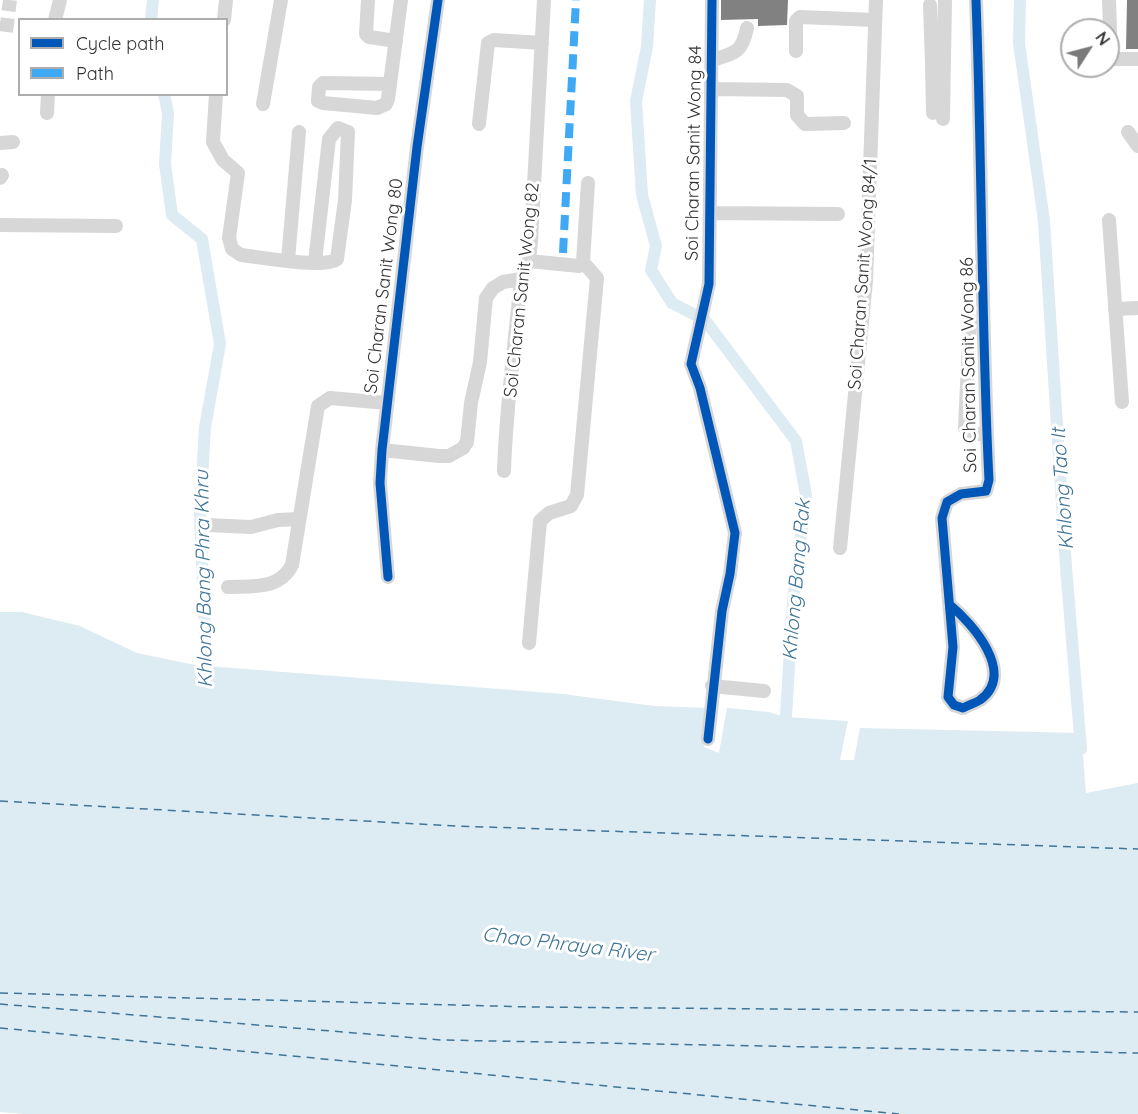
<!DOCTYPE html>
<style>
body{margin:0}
#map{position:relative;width:1138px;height:1114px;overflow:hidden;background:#fff;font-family:Quicksand,sans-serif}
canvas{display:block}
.legend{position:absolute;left:18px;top:18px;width:210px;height:78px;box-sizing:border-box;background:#fff;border:2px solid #adadad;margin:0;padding:8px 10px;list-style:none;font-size:18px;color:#333}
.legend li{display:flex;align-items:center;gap:12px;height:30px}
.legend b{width:30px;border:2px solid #adadad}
.north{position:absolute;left:1060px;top:18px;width:60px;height:60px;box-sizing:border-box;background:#fff;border:2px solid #adadad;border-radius:50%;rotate:54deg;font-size:16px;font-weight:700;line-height:24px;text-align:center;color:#333}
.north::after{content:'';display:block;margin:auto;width:21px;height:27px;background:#7a7a7a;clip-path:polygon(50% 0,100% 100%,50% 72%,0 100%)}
</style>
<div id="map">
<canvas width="1138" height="1114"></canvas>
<ul class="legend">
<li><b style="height:8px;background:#0057b8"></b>Cycle path</li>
<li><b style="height:8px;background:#3fa9f5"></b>Path</li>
</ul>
<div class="north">N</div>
</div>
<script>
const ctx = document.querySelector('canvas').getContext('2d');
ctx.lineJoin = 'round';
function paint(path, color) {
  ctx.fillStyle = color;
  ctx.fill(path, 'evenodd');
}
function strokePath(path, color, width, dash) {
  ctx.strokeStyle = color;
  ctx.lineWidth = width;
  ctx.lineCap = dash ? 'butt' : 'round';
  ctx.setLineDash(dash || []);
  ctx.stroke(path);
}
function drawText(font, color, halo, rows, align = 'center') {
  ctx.font = font + ' Quicksand,sans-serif';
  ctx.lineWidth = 6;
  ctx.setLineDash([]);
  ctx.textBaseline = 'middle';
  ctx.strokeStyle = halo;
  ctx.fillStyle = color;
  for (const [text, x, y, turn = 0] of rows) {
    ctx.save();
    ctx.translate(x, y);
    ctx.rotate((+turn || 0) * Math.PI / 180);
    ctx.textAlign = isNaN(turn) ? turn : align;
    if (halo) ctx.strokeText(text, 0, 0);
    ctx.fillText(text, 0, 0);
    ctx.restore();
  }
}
const water = new Path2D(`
 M0,612H22L80,626L137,653L195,665L563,694L654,706L708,708L704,747L719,753L727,708L769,712L785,717L848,721L840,760H854L860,728L1081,733L1086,793L1138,783V1114H24L0,1112Z`);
const canal = new Path2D(`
 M650,0L647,47L636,101L642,195L656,246L651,270L672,303L705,320L796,441L806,495L793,601L785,732
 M1020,0L1019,43L1044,221L1066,567L1081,749
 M151,20L153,0
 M164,94L168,113L165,164L172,215L202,239L220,344L205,427L200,514L207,680`);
const ferry = new Path2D(`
 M0,801L456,826L1138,849
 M0,993L532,1007L1138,1012
 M0,1004L441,1040L1138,1053
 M0,1028L899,1114`);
const building = new Path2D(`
 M721,0H788L787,25L758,26V19L721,20Z
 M1127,0H1138V49H1126Z`);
const minorTunnel = new Path2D(`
 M6,32L10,0`);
const minor = new Path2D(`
 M368,0L366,34L369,37L396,41
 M1109,0L1111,59H1138
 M930,5L932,63
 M55,20L60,0
 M224,20L226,0
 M796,51V21L800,17L875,20
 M712,60C735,53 742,53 747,28
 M390,84L323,83L319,87L318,101L323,103L377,108L386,104L388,99L401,0
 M711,89L787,90L797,96V115L805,124L844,123
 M216,94L213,142L223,160L238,173L229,238L232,249L241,255C260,257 325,269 337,259L345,200L348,132L338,128L329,139L315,262
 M263,104L281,0
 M47,113L48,94
 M933,113L932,63H944
 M943,119L945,0
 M479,124L488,43L494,40L542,43
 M1128,132L1138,146
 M0,143L13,142
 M0,178L2,175
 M710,213L838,214
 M1109,220L1122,402
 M0,225L116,226
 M288,260L299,132
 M529,261L579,266L583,262
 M1115,309L1138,308
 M970,320L965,428L973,434H986
 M382,450L439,456H449L463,448L467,442L471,403L480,362L486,298L493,288L503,282L521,279
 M504,471C506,407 515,343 521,279L529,261L531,241L544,0
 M208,525L251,527L278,520L299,519
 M840,548L866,281L876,0
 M388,577L380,483L382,450L417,147L438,0
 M228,587C253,586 279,590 292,565L318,406L330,398L387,403
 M950,605C972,623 1017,674 980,700C975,703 969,705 963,708L954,705L948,697L953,647L942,518L947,502L961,494L986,491L989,480C981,320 982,160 976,0
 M529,643L540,521L549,513L571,506L577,495L597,278L583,262L588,183
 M712,686L764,691
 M708,739L722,611L730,574L735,533L700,388L691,364L709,284L712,0`);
const quiet = new Path2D(`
 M563,253L576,0`);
const cycleway = new Path2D(`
 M388,577L380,483L382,450L417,147L438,0
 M950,605C972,623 1017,674 980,700C975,703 969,705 963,708L954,705L948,697L953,647L942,518L947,502L961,494L986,491L989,480C981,320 982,160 976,0
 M708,739L722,611L730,574L735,533L700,388L691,364L709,284L712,0`);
const streetNames = [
 ["Soi Charan Sanit Wong 84",694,153,-89],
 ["Soi Charan Sanit Wong 84/1",863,274,-86],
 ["Soi Charan Sanit Wong 80",384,286,-83],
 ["Soi Charan Sanit Wong 82",522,290,-84],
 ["Soi Charan Sanit Wong 86",969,365,-91]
];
const waterNames = [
 ["Khlong Tao It",1063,489,-94],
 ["Khlong Bang Phra Khru",204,579,-91],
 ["Khlong Bang Rak",797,580,-85],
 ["Chao Phraya River",568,945,7]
];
paint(water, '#ddebf3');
strokePath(canal, '#ddebf3', 12);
strokePath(ferry, '#3f7597', 1.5, [8, 6]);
paint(building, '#818181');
strokePath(minorTunnel, '#d6d6d6', 14, [14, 7]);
strokePath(minor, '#d7d7d7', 14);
strokePath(quiet, '#3fa9f5', 8, [15, 8]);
strokePath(cycleway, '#0057b8', 9);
drawText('18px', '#333', '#fff', streetNames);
drawText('italic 20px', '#3f7597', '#fff', waterNames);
</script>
